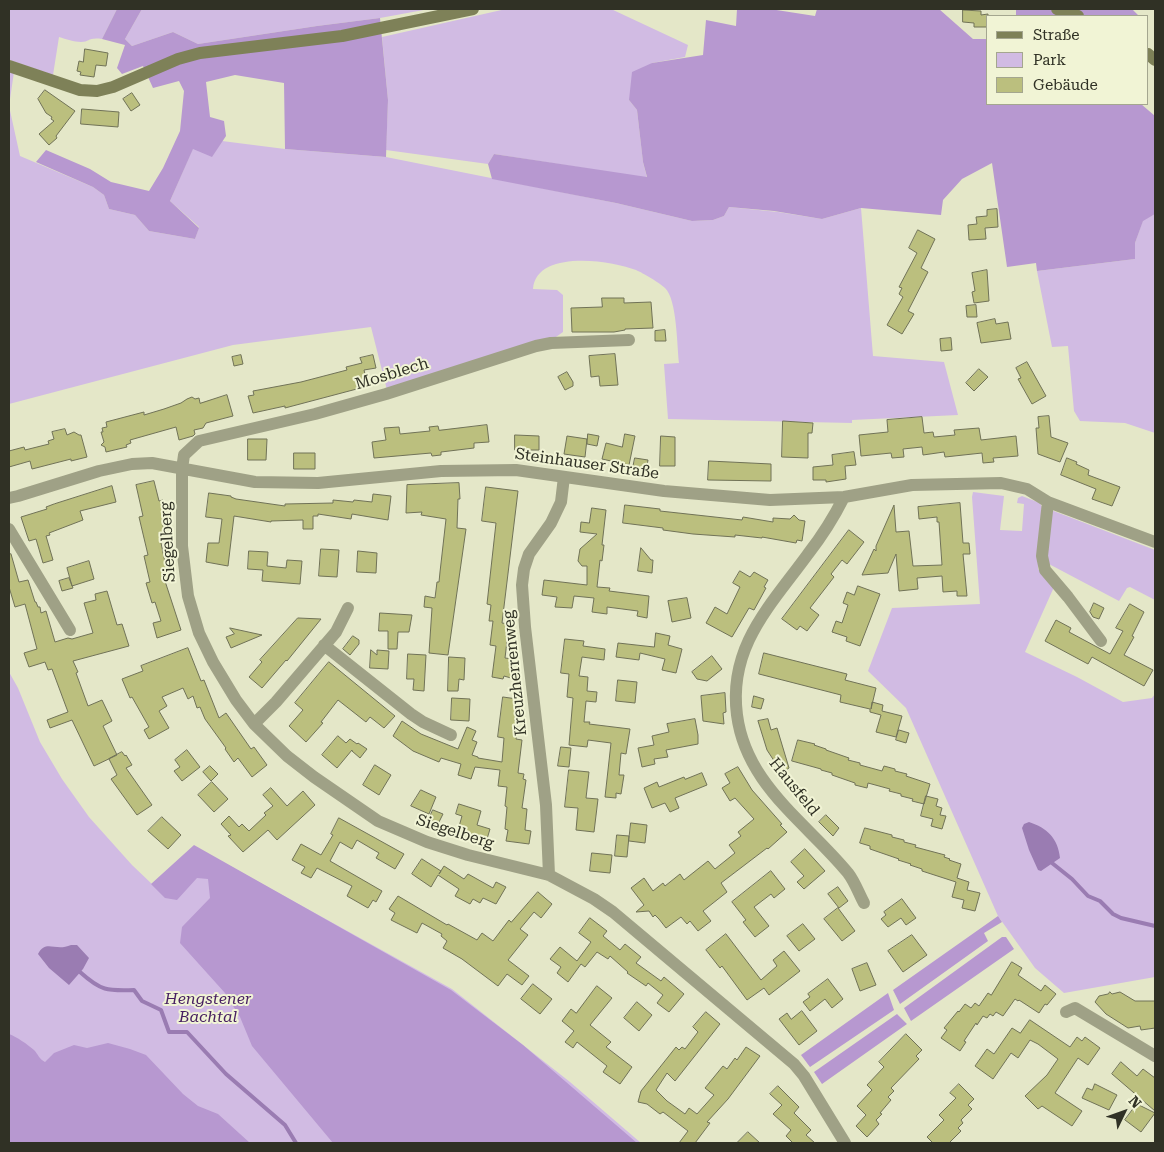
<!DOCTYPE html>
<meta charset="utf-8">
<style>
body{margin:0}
#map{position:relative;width:1164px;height:1152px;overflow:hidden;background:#e4e7c8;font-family:"Roboto Serif",serif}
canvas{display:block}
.frame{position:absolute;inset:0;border:10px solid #303125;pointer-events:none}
.legend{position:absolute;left:986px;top:15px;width:162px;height:90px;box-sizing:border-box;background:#f1f4d5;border:1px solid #a4a68f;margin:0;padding:6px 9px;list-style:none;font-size:15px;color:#303125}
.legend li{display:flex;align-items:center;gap:10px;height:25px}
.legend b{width:25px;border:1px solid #a4a68f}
.north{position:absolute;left:1099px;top:1087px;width:50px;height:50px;-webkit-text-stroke:4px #f1f4d5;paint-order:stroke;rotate:48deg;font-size:14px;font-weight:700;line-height:20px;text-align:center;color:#303125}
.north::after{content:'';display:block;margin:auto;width:18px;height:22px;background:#303125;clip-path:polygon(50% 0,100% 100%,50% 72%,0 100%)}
</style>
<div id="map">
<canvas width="1164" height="1152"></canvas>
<div class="frame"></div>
<ul class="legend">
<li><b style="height:6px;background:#7e8158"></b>Straße</li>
<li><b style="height:14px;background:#d1bbe3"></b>Park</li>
<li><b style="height:14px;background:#bbbf7e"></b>Gebäude</li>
</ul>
<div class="north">N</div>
</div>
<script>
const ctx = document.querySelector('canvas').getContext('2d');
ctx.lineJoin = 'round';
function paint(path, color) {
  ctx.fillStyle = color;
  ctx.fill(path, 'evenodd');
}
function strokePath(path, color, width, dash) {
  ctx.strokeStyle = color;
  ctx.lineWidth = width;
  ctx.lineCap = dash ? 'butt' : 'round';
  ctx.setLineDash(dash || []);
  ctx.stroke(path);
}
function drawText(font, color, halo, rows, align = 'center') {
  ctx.font = font + ' "Roboto Serif",serif';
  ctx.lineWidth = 4;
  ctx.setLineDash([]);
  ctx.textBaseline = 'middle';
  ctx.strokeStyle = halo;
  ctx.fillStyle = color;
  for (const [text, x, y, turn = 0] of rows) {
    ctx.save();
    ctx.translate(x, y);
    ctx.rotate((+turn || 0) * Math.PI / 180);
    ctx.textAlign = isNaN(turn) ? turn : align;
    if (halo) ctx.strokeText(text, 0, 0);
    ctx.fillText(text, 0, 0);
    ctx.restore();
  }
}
const green = new Path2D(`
 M9,9H117L102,39C88,37 90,42 81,42C74,42 66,39 59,37L53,75L9,60Z
 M142,9H429L380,18L317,26L198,44L173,32L132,46L125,39Z
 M506,9H611L688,45L685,57L652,63L629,100L637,110L643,162L647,178L494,154L488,164L386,150L388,100L382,37Z
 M9,71L14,72L9,106L20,156L93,187L104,195L109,209L135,215L149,231L195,239L199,227L170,201L193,148L212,156L222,141L285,149L386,157L616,203L692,221L713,220L724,216L729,207L778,212L822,219L861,208L873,356L944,362L958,415L852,420V423L668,419L664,364L679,363C677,346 677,299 665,288C660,283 643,273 636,270C611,260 536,249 533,289L557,290L563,295V332L553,339L387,390L371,327L233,345L9,404Z
 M1155,214V433L1125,423L1080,421L1074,411L1068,346L1052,347L1037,271L1135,259V243L1143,220Z
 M973,492L1004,496L1000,530L1022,531L1024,504L1017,503L1018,498L1022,496L1040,503L1042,507L1038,569L1054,587L1025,652L1077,677L1123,702L1152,698L1155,694V977L1064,993L1035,968L998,916L906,708L868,671L892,608L980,604L972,497Z
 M1051,510L1155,550V600L1130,587L1127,588L1119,601L1047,563Z
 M9,672L18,688L40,742L62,779L89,817L132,865L153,885L194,846L452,989L570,1082L641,1143H9Z`);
const forest = new Path2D(`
 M117,9H142L125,39L132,46L173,32L198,44L317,26L380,18L388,100L386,157L285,149L284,83L235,75L206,82L210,117L224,121L226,136L212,157L193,149L170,201L199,228L195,239L149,231L135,215L109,209L104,195L93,187L36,162L46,150L90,169L111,182L149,191L163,168L180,131L184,91L179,81L153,88L143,66L122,74L117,68L125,45L102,39Z
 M737,9H770L815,16L817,9H939L973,39H988V104H1141L1155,116V214L1143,221L1135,243V259L1037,271L1036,263L1007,267L992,163L962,179L943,200L941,215L861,208L822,219L774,211L729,207L724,216L713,220L692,221L616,203L492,179L488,164L494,154L647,177L643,162L637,110L629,100L632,72L652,63L703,55L706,20L736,26Z
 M1016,9H1132L1139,16H1016Z
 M194,845L451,990L523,1045L637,1143H333L252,1046L240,1017L225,993L180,943L182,927L210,898L208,879L197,878L177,900L165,898L151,884Z
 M998,916L1002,922L984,933L988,941L900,1004L893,990Z
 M1002,937H1006L1014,949L911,1021L904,1008Z
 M888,993L894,1010L810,1067L801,1055Z
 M897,1014L907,1024L822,1084L814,1072Z
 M9,1034C17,1037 27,1044 34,1050C38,1054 39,1059 45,1062L54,1053L74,1045L87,1048L108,1043L130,1049L146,1055L183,1094L198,1106L218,1114L250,1143H9Z`);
const water = new Path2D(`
 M1029,822C1047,828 1058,838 1060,858L1041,871L1038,870L1029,850L1022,828L1024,824Z
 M71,945H77L89,958L83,969L69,985L49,968L38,954C46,939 55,952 71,945Z`);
const stream = new Path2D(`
 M1052,863L1072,879L1088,896L1100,901L1113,914L1121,918L1155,926
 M80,972C101,991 107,991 134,990L142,1001L161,1010L169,1032H187L226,1074L285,1125L296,1143`);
const building = new Path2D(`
 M963,10L981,11V15L988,14V27H974V23L963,22Z
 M85,49L108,53L106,66L96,65L94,77L80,75L81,72L77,71L79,61L83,62Z
 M45,90L75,111L56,136L57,138L49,145L39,134L54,121L51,119L52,117L46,113L38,99Z
 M132,93L140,105L131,111L123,99Z
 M82,109L119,112L118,127L81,124Z
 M997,209L998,227L985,228L986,239L969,240L968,225L977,224L976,217L987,216V210Z
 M918,230L935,239L921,268L928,272L908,311L914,314L902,334L887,325L903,297L899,294L902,288L899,287L917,253L909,248Z
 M987,270L989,301L974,303L972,292L975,291L972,273Z
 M602,298H624V303L651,302L653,328L625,329V330L614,332H572L571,308L602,307Z
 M976,305L977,317H967L966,306Z
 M995,319L996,324L1008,322L1011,339L981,343L977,323Z
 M665,330L666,341H655V331Z
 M951,338L952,350L941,351L940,339Z
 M615,354L618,385L600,386L599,376L591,377L589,356Z
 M241,355L243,364L234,366L232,357Z
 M373,355L376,368L364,370L368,386L285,408V406L253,413L248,396L254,395L253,391L301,382L347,370L346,367L362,363L360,358Z
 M1027,362L1046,396L1032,404L1018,379L1021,378L1016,368Z
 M979,369L988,377L974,391L966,383Z
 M567,372L573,382V386L565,390L558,377Z
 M227,395L233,416L206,423L203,428L194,430L195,434L193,436L179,440L176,427L130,440L131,443L126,445L127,447L106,452L105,447L101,445L104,442L101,432H103L102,428L107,427L106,422L144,412V415L164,409L181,403L187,399L192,397L195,399L199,398L200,403Z
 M1049,416L1051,437L1068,443L1060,462L1038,454L1036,428H1039L1038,417Z
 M922,417L924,433L933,432L934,437L955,435L954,430L979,428L981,440L1016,436L1018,456L993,458L994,462L983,463L982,453L945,457L944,452L923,455L922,447L903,449L904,457L892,458L891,453L861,456L859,435L888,432L887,420Z
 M783,421L813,423L812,433H808V458L782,457Z
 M487,425L489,442L474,443V448L441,452V455L432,456L431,453L374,458L372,442L386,440L384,428L399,427L400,434L430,431L429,427L438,426L439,430Z
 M65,429L67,435L74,432L79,435H81L87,457L71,461V459L32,469L30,461L9,467V451L24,447L25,450L49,444L48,441L54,439L52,432Z
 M588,434L599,436L597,446L587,444V439L585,457L564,454L567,436L587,439Z
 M625,434L635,436L629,465L602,459L606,443L622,447Z
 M515,435L539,436V450H515Z
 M661,436L675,437V466H660Z
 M248,439H267L266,460H248Z
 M854,452L856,465L845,466L846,479L826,482V480H813V467L833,465L832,455Z
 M294,453H315V469H294Z
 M635,458L648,460L646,471L633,468Z
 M1067,458L1077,462L1076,464L1089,470L1088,475L1120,487L1112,506L1092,499L1096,489L1061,475Z
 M709,461L771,464V481L708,480Z
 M154,481L159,501L163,500L166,513L163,517L165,524L163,525L164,532L159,533L168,577L164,578L181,630L157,638L153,623L161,621L155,602L152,603L146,583L150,582L144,556L148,555L139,517L143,516L136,485Z
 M459,483L460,499H458L457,528L466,529L448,655L429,653L432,608L424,607L425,596L435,598L437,582H439L440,572L446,519L421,515L422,512L406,513L407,485Z
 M112,486L116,502L80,511L83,520L49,533L50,535L46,536L53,560L43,563L36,539L29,541L21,517L47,509L46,507L54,504Z
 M486,487L518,491L502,623L509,624L505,658L513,659L511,678L504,676L503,679L492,677L496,646L490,645L493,621H489L491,605L487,604L496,523L482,521Z
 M209,493L231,496V497L236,499L285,506V504L333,503V500L353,502L354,500L372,502L373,494L391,496L388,520L352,514L351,519L318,514V516H313V529H303V520L271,521V522L234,516L228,566L206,562L208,543H219L222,519L206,517Z
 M960,503L963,543H969L970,554H963L967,596H957V591L943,592L942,576L917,578L918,589L899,591L896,554L888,573L862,575L874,549L876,551V546L894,505L896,532L909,531L913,566L942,565L939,522H937V517L919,519L918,507Z
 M625,505L660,509V511L742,520L743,517L773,522V518L790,519L794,515L799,520L805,521L802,541L797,540L796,543L762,537V538L735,535V537L693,534L663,530V528L623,523Z
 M592,508L606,510L602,545H604L602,561L600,560L597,587L610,588L609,591L649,596L647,618L637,616L638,611L607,607V614L592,612L594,598L574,596L572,608L555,607L557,597L542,595L544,580L587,585V566H582L578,561L580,549L597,534L580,532L581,522L589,523Z
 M849,530L864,542L847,564L842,560L831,574L834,577L810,608L819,615L807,631L800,626L797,630L782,619Z
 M641,548L651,560H653L652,573L638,571Z
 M321,549L339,550L337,577L319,576Z
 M249,551L268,552L267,566L286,568L287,560L302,561L300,584L262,581L263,570L248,569Z
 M358,551L377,553L376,573L357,572Z
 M11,554L19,582L28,580L35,602H36L38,607H40L41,613L46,611L55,642L68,638L72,639L93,633L84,603L96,600L95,594L107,591L117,625L122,624L129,646L73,661L78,672L76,673L88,706L102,700L112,721L103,726L117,755L94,766L72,720L50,728L47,720L68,712L52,669L48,670L45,662L29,667L24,653L37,649L25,604L15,607L9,587V555Z
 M89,561L94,579L72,586L67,568Z
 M740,571L750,577L754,572L768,580L764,587L766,588L754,610L749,608L732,637L706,623L715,607L727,614L740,587L733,583Z
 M69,578L73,588L62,591L59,581Z
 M858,586L880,594L860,646L846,641L847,637L832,632L836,621L842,623L848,605L843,603L847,592L854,595Z
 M687,598L691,618L672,622L668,601Z
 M1094,603L1104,608L1099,619L1093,617L1090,612Z
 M1130,604L1144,612L1132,636L1134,637L1124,655L1153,670L1144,686L1092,657L1088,664L1045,641L1056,620L1071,628L1069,632L1110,654L1123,631L1116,628Z
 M380,613L412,615L409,632H398L397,649H388V631H379Z
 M298,618L321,619L287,661L286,660L262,688L249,677L262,662L260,660Z
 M230,628L262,635L231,648L226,637L234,634Z
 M656,633L670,636L668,645L682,649L676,673L662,670L665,659L640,653L639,660L616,657L618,643L654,647Z
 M353,636L359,640V644L350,655L343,649Z
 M565,639L584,641L583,646L605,649L604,660L582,657L579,676L588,677L587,691L597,692L596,702L586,701L584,722H590L589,724L630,729L626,754L621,753L619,775H624L621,794L616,793V798L605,797L611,743L588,740L587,747L569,745L573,698L567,697L569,674L561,673Z
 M188,648L201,681L204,680L219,718L226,713L251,749L254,747L267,765L252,777L238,758L234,762L225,749L226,748L205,719L200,707L197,708L193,696L188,699L183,688L162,697L167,706L159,711L169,728L149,739L144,730L149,727L132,697L130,698L122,679L143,671L141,666Z
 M371,650L377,655V650L389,651L388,669L370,668Z
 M764,653L847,674L845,680L876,688L871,709L872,702L883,705L882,711L902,716L896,737L876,732L881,715L870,712V709L840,702L841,695L759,674Z
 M408,654L426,655L424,691L413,690L414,679H407Z
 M712,656L722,669L707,681L697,679L692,672Z
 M449,657L465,658L464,680L459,679L458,691H448Z
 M329,662L395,716L384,728L370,717L366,722L338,700L321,722L323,723L306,742L289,726L303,710L295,703Z
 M618,680L637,682L635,703L616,701Z
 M725,693L726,712L723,713L724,724L703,721L701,696Z
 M754,696L764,699L761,709L752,707Z
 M503,697L517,699L515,721H518L516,739L522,740L518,773L524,774L523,779L526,780L522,808L527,809L525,830L531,831L529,844L506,841L508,830L505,829L507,807L505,806L507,787L498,786L500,770L475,767L471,779L458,775L461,764L441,758L439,762L413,751L393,736L402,721L421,734L458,749L467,727L476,731L472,740L477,742L472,755L478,757V758L502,762L504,738L498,737Z
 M452,698L470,699L469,721L451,720Z
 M695,719L698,735V744L666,750L668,757L654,759L655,764L642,767L638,748L654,745L652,736L669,732L667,724Z
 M768,719L771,730L777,728L789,768L782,773L767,750L758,721Z
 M899,730L909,733L906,743L896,740Z
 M338,736L346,743L350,739L357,744L358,743L367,749L360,758L352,751V750L337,768L322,755Z
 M798,740L815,744L814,745L826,749V750L849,758L848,760L860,763V765L882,771L884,766L895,769V771L907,774L906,776L930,784L924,804L912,801L913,799L901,796V794L889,791L890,789L868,783L867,788L855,785V783L832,775V773L821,770V769L792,761Z
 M561,747L571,748L569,767L558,766Z
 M187,750L200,767L182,781L174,771L180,767L175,760Z
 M122,752L125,756L126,755L132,765L126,768L152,805L137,815L111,779L117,775L109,759Z
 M375,765L391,775L379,795L363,785Z
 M210,766L218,774L211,781L203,772Z
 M738,767L752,790L782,824L780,825L787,832L768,849L767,848L721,883L727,892L703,911L711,921L698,931L690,921L687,924L681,917L666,928L659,919L655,915L653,917L649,911L636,912L644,905L631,888L644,878L653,891L663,883L665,886L680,874L684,880L708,861L715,869L735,853L729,845L741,836L738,832L754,819L735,798L730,801L722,788L730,783L725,774Z
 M569,770L589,772L586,798L598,799L594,832L576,830L578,808L565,807Z
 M702,773L707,785L675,798L679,808L670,812L665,803L652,808L644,788L657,782L659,787L684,777L685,779Z
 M212,782L228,799L214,812L198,795Z
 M271,788L287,806L303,791L315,805L277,840L268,830L243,852L228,836L231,835L221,824L229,816L239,827L242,824L249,831L266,815L264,813L273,806L263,795Z
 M421,790L436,797L429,814L411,806Z
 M926,796L938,799L936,806L942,808L940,815L946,816L942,829L931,826L933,819L921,816Z
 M459,804L481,811L477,825L490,829L487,839L458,830L462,816L456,814Z
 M433,810L443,814L438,824L429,819Z
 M826,815L839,828L833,836L819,822Z
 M162,817L181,835L168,849L148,831Z
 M339,818L404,854L395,869L376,858L379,853L357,840L352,849L340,842L330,861L382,891L376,902L373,900L368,908L347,896L352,886L317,868L311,878L301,873L305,867L292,860L301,844L321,855L333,835L331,834Z
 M631,823L647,825L645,843L629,841Z
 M865,828L892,835V837L904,840V842L916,845L915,847L945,855L944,857L950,859L949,860L961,864L957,878L969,882L967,890L980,893L975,911L962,908L964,900L952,897L956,882L922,871V869L910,865L911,864L898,860L899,859L870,849V846L860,843Z
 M617,835L629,836L627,857L615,856Z
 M805,849L825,871L804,889L797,882L804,876L791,862Z
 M592,853L612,855L610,873L590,871Z
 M422,859L441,871L439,874L444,866L464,879L468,874L493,888L496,882L506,887L496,904L483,898L480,903L473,899L470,904L455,896L459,889L438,875L431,887L412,874Z
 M771,871L785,889L774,898L771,894L754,907L769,926L755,937L743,922L746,920L732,902Z
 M838,887L848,901L839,908L828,894Z
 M538,892L552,904L541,918L534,912L520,929L528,935L508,960L529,976L522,985L507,974L498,986L462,959L443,948L447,941L441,936L442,934L422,923L417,933L391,920L395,913L389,909L398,896L447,925L448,924L477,940L482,933L493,941L509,920L511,922Z
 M902,899L916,918L906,925L901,918L888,927L881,919L886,915L884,912Z
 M838,908L855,931L842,941L824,919Z
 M590,918L607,931L603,936L620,950L625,944L641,957L636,963L661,981L664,977L684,994L669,1012L657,1003L663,995L648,983L646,986L627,973L628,972L610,956L608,959L597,952L585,967L581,964L568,982L557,973L561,967L550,959L560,947L577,961L591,942L579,933Z
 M803,924L815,939L799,951L787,936Z
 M726,934L761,980L777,966L773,960L784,951L800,971L769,995L764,988L747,1000L722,966L720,968L706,950Z
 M912,935L927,955L903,972L888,951Z
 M1012,962L1022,968L1018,975L1041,991L1045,985L1056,994L1047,1005L1045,1004L1039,1013L1019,1000L1018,1001L1015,999L1003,1016L996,1012L993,1016L990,1014L987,1018L983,1016L977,1025L976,1023L964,1041L966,1042L960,1051L941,1038L947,1030L944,1028L958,1011L959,1012L965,1004L971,1008L975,1003L979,1006L988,993L991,995Z
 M867,963L876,985L860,991L852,969Z
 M828,979L843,999L832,1008L825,999L810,1011L803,1002L810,997L808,994Z
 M533,984L552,999L540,1014L521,999Z
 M597,986L612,998L590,1025L611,1042L606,1047L632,1067L620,1084L603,1072L607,1066L577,1042L573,1048L565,1042L574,1031L562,1021L571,1009L576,1013Z
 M1110,992L1112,994L1120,992L1135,1001H1155V1028L1141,1030L1140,1026L1128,1028L1106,1014L1095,1002L1099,996L1108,994Z
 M637,1002L652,1015L639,1031L624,1018Z
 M802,1011L817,1031L799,1045L779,1019L787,1013L791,1019Z
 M706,1012L720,1024L675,1081L667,1073L656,1090L667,1101L685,1114L689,1108L697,1114L714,1095L705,1088L723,1066L727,1069L735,1058L737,1060L746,1047L760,1056L728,1099L707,1122L710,1123L695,1143H679L688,1131L663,1112L660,1114L647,1104L638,1102L641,1091L676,1047L679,1050L682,1047L685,1049L698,1032L693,1027Z
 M1030,1020L1070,1047L1077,1037L1082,1041L1085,1037L1100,1048L1088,1065L1078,1058L1055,1093L1082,1111L1072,1126L1042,1106L1038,1109L1025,1096L1047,1075L1058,1059L1038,1044L1030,1040L1018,1058L1011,1053L993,1079L975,1066L987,1049L994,1054L1012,1028L1020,1033Z
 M906,1034L922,1050L916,1056L919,1059L891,1088L894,1091L888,1097L891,1100L880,1113L882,1114L876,1120L879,1124L867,1137L856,1126L866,1115L857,1106L872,1090L867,1085L884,1067L879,1062Z
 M1121,1062L1137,1076L1143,1069L1155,1078V1111L1112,1074Z
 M959,1084L974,1099L968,1105L972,1109L961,1120L963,1123L958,1128L961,1131L949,1143H933L927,1137L944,1120L939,1115L956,1098L950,1093Z
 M1095,1084L1117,1095L1109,1110L1082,1098L1087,1088L1092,1090Z
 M778,1086L799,1107L794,1113L811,1130L806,1135L815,1143H793L786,1136L791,1130L773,1114L782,1105L770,1094Z
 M1137,1104L1155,1113L1141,1132L1125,1120Z
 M748,1132L760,1143H737Z`);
const minor = new Path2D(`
 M629,340L551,343L536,346L386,394L315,414L199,441L184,455L182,469V546L188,596L199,633L213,662L236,700L254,724L287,756L314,777L378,821L427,842L468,855L549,875L594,899L613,912L794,1064L804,1076L845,1143
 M844,497C834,517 822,536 808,554C771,605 728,646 737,715C740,738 749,759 762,778C786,813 821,840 848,873C855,882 859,894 864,903
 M9,498L18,496L99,471L132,464L152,463L255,482L318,483L441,471L516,470L664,491L770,500L844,497L912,485L1001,483L1027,489L1048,502L1155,542
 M1048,502L1042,556L1045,570L1068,597L1101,641
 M9,529L70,630
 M324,645L411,714L423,722L451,735
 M254,724L276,702L336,632L348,608
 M549,875L546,805L525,627L522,585L524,569L529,554L551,523L561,502L564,477
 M1066,1012L1075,1008L1155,1056`);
const secondary = new Path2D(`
 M1057,9L1078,16
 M1148,54L1155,60
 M9,66L80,90L97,91L113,87L178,59L200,53L342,36L473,9`);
const streetNames = [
 ["Mosblech",392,374,-17],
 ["Steinhauser Straße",587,464,8],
 ["Siegelberg",168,542,-93],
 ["Kreuzherrenweg",515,673,-96],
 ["Hausfeld",794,787,51],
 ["Siegelberg",455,832,18]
];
const parkNames = [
 ["Hengstener",208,999],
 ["Bachtal",208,1017]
];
paint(green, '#d1bbe3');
paint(forest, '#b798d0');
paint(water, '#9a7cb2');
strokePath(stream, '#9a7cb2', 4);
paint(building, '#bbbf7e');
strokePath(building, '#707257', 1);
strokePath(minor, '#9fa186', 12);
strokePath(secondary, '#7e8158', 12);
drawText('16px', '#303125', '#f1f4d5', streetNames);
drawText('italic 16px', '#471f61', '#f1f4d5', parkNames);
</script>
